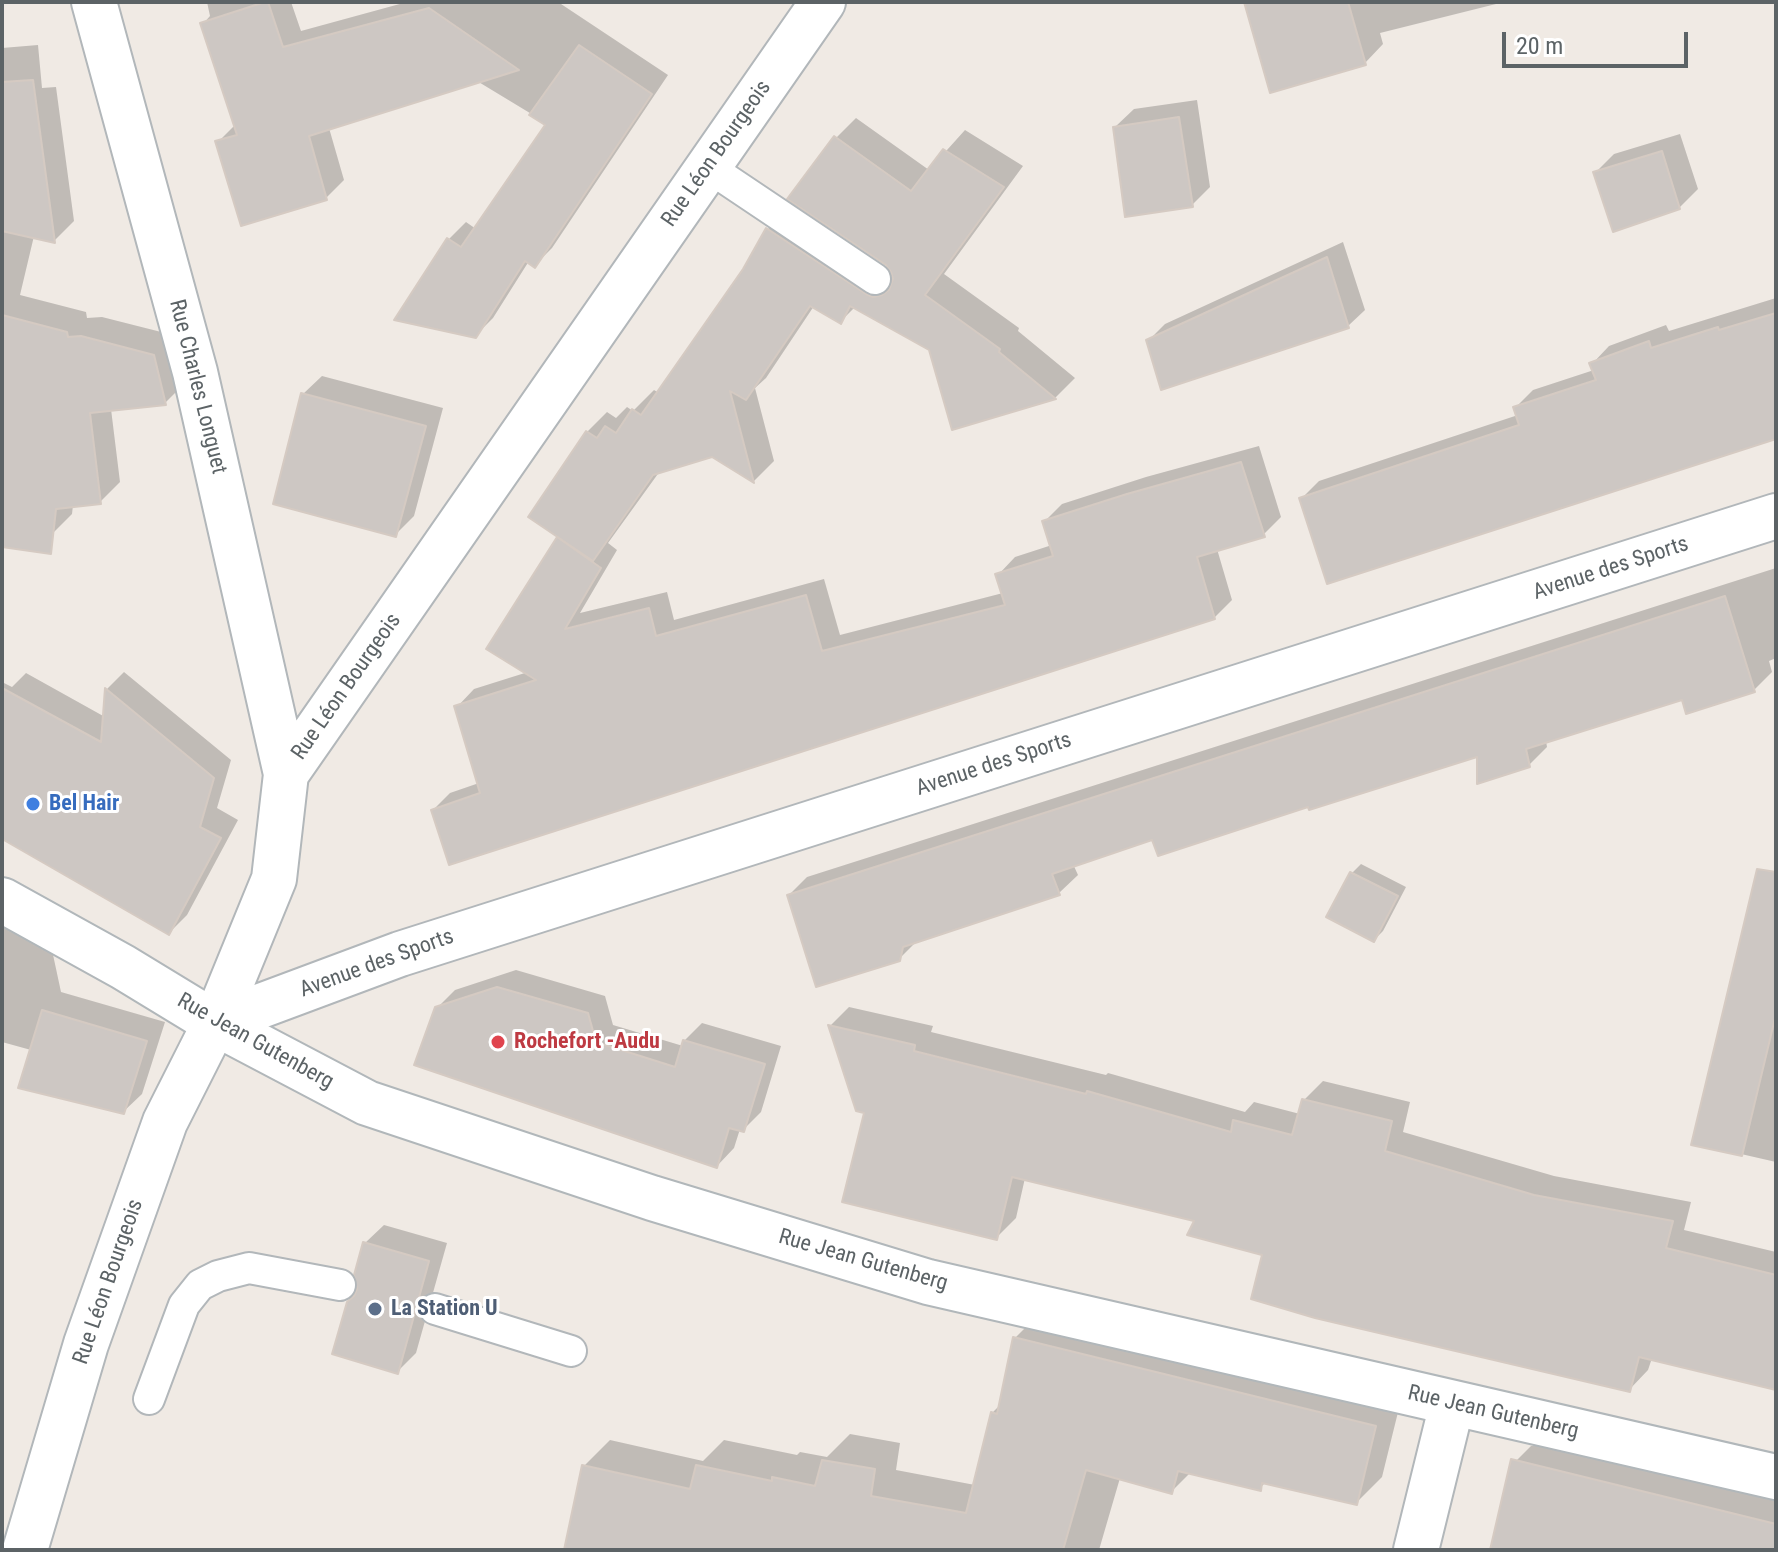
<!DOCTYPE html>
<meta charset="utf-8">
<style>
body{margin:0}
#map{position:relative;width:1778px;height:1552px;overflow:hidden;background:#f0eae4;font-family:"Roboto Condensed",sans-serif}
canvas{display:block}
.frame{position:absolute;inset:0;border:4px solid #5c6366;pointer-events:none}
.scale{position:absolute;left:1502px;top:32px;width:186px;height:36px;box-sizing:border-box;border:4px solid #5c6366;border-top:0;padding-left:10px;font-size:24px;line-height:28px;white-space:nowrap;color:#5c6366;-webkit-text-stroke:6px #fff;paint-order:stroke}
</style>
<div id="map">
<canvas width="1778" height="1552"></canvas>
<div class="frame"></div>
<div class="scale">20 m</div>
</div>
<script>
const ctx = document.querySelector('canvas').getContext('2d');
ctx.lineJoin = 'round';
function paint(path, color) {
  ctx.fillStyle = color;
  ctx.fill(path, 'evenodd');
}
function strokePath(path, color, width, dash) {
  ctx.strokeStyle = color;
  ctx.lineWidth = width;
  ctx.lineCap = dash ? 'butt' : 'round';
  ctx.setLineDash(dash || []);
  ctx.stroke(path);
}
function drawText(font, color, halo, rows, align = 'center') {
  ctx.font = font + ' "Roboto Condensed",sans-serif';
  ctx.lineWidth = 6;
  ctx.setLineDash([]);
  ctx.textBaseline = 'middle';
  ctx.strokeStyle = halo;
  ctx.fillStyle = color;
  for (const [text, x, y, turn = 0] of rows) {
    ctx.save();
    ctx.translate(x, y);
    ctx.rotate((+turn || 0) * Math.PI / 180);
    ctx.textAlign = isNaN(turn) ? turn : align;
    if (halo) ctx.strokeText(text, 0, 0);
    ctx.fillText(text, 0, 0);
    ctx.restore();
  }
}
const shadow = new Path2D(`
 M207,2H291L301,31L407,2H558L668,75L552,248L535,265L529,261L493,318L475,336L448,240L466,222L476,229L548,124L477,81L329,128L344,180L326,198L218,142L236,124L203,24L210,16Z
 M1246,2H1504L1380,33L1383,44L1365,63Z
 M38,45L42,88L56,87L74,221L54,241L34,236L20,295L86,312L87,318L102,317L173,335L184,384L165,403L111,409L120,482L100,502L73,505L72,514L52,534L2,540V48Z
 M1197,100L1210,187L1192,205L1115,127L1134,109Z
 M856,118L929,170L965,130L1023,166L944,274L1019,328L1018,331L1075,378L1055,398L954,427L931,349L855,307L841,321L814,306L766,378L755,388L774,461L754,481L713,455L660,471L608,543L617,550L580,613L667,592L674,620L824,579L840,635L1003,593L998,575L1015,557L1052,545L1044,522L1062,504L1146,477L1259,446L1281,517L1263,535L1217,549L1232,600L1214,618L433,810L450,793L479,783L457,707L474,689L528,672L559,539L587,432L607,412L616,418L627,407L633,411L654,390L659,393L745,270L768,229L788,209L886,275L894,277L836,138Z
 M1680,134L1698,189L1679,208L1596,172L1614,154Z
 M1343,242L1365,310L1348,326L1149,340L1165,324Z
 M1776,298V436L1301,499L1319,481L1518,415L1515,408L1533,390L1594,370L1592,364L1609,346L1666,325L1669,331Z
 M322,376L443,408L414,516L395,535L303,394Z
 M1776,568V658L1769,661L1772,672L1754,690L1683,698L1546,741L1547,747L1529,765L1479,754L1309,804L1154,837L1073,864L1078,875L1059,893L918,940L899,959L789,895L807,877Z
 M124,672L231,760L217,808L238,820L187,915L169,933L2,838V682L12,687L26,673L105,717L107,689Z
 M1361,864L1406,887L1383,931L1374,940L1329,916L1352,873Z
 M2,922L52,950L61,992L165,1022L142,1094L123,1112L31,1050L2,1042Z
 M1776,927V1162L1693,1143Z
 M516,970L605,996L613,1025L683,1046L684,1041L702,1023L781,1046L761,1112L743,1130L740,1129L734,1148L717,1166L437,1008L455,990Z
 M849,1007L933,1026L931,1032L1106,1075L1108,1073L1245,1112L1254,1102L1300,1114L1304,1100L1323,1081L1410,1102L1403,1132L1554,1176L1691,1202L1684,1230L1776,1252V1388L1652,1358L1648,1370L1629,1390L1264,1254L1196,1219L1025,1178L1016,1218L997,1237L866,1112L857,1109L831,1025Z
 M384,1225L447,1243L416,1353L398,1371L357,1294L365,1243Z
 M1041,1312L1401,1400L1382,1477L1356,1503L1266,1482L1260,1488L1191,1472L1171,1492L1120,1478L1099,1550H566L584,1466L610,1440L703,1461L724,1440L797,1455L800,1452L827,1457L850,1434L900,1443L896,1470L975,1485L992,1413L1001,1404L1015,1338Z
 M1531,1446H1551L1776,1501V1550H1492L1512,1465Z`);
const building = new Path2D(`
 M265,2H268L283,47L429,8L519,70L309,136L327,200L241,226L215,141L237,135L200,23Z
 M1244,2H1348L1366,65L1270,93Z
 M579,45L652,94L535,268L525,261L476,338L394,320L447,238L461,247L545,125L529,115Z
 M33,80L55,243L2,231V82Z
 M1179,117L1193,207L1125,217L1113,127Z
 M834,136L911,191L943,149L1004,187L925,295L1000,349L999,352L1056,399L952,430L929,350L850,306L841,324L810,306L746,400L730,391L754,483L712,457L653,475L593,561L528,517L586,431L597,438L605,426L616,433L632,409L641,415L743,269L766,228L866,294L873,297L882,295L889,290L893,279L891,272L886,265L787,199Z
 M1662,151L1680,209L1613,232L1593,172Z
 M1327,257L1349,328L1161,390L1146,340Z
 M1776,313V439L1327,584L1299,498L1519,425L1513,407L1596,380L1589,363L1649,341L1651,348L1718,327L1719,330Z
 M2,315L67,332L68,337L81,336L154,355L166,405L90,413L101,504L56,509L51,554L2,547Z
 M301,393L426,426L396,537L273,504Z
 M1241,462L1265,537L1197,557L1215,619L449,865L431,810L480,793L454,706L536,680L486,649L557,537L601,568L565,629L649,608L656,636L806,595L822,651L1005,605L995,574L1053,556L1042,521L1127,494Z
 M1725,596L1755,692L1686,714L1682,700L1526,749L1530,767L1477,784V757L1309,810L1308,807L1158,856L1152,840L1052,874L1060,895L903,947L900,961L816,987L787,895Z
 M2,688L101,742L105,688L214,778L200,827L221,838L169,935L2,839Z
 M1757,869L1776,872V1014L1742,1156L1691,1145Z
 M1350,872L1398,896L1374,942L1326,917Z
 M497,987L588,1013L596,1042L675,1067L683,1040L765,1064L744,1132L729,1128L717,1168L414,1065L435,1007Z
 M42,1010L147,1041L124,1114L18,1088Z
 M828,1025L915,1045L914,1051L1086,1094L1087,1091L1231,1132L1233,1120L1292,1135L1302,1099L1392,1121L1385,1151L1534,1195L1673,1221L1666,1248L1776,1275V1390L1639,1357L1630,1392L1315,1318L1251,1299L1262,1255L1187,1235L1194,1221L1012,1177L997,1240L842,1202L864,1113L856,1111Z
 M363,1242L429,1261L398,1374L332,1354L347,1302L354,1296L357,1289L354,1275Z
 M1013,1337L1376,1426L1357,1505L1262,1483L1261,1491L1178,1471L1172,1494L1086,1470L1063,1550H564L582,1465L690,1489L696,1465L772,1481V1477L815,1486L822,1460L875,1469L871,1496L966,1513L991,1412L997,1414Z
 M1511,1459L1776,1524V1550H1490Z`);
const service = new Path2D(`
 M708,167L875,279
 M435,1309L571,1351
 M149,1399L184,1305L200,1285L218,1276L249,1268L340,1285`);
const minor = new Path2D(`
 M94,2L195,372L286,774
 M215,1023L400,954L466,933L1776,516
 M25,1550L86,1344L165,1122L215,1023L274,879L286,774L823,2
 M1416,1550L1452,1404`);
const secondary = new Path2D(`
 M2,900L123,967L215,1023L367,1103L652,1198L928,1282L1776,1477`);
const markers = [
 [33,804,8,"#3f7fe0"],
 [498,1042,8,"#e0444e"],
 [375,1309,8,"#5c6f8a"]
];
const streetNames = [
 ["Rue Léon Bourgeois",717,154,-55],
 ["Rue Charles Longuet",197,387,76],
 ["Avenue des Sports",1611,569,-18],
 ["Rue Léon Bourgeois",347,687,-55],
 ["Avenue des Sports",994,765,-18],
 ["Avenue des Sports",377,964,-20],
 ["Rue Jean Gutenberg",255,1042,29],
 ["Rue Jean Gutenberg",863,1261,16],
 ["Rue Léon Bourgeois",109,1282,-71],
 ["Rue Jean Gutenberg",1493,1413,13]
];
const shopNames = [
 ["Bel Hair",49,804]
];
const healthNames = [
 ["Rochefort -Audu",514,1042]
];
const serviceNames = [
 ["La Station U",391,1309]
];
paint(shadow, '#0003');
paint(building, '#cdc7c3');
strokePath(building, '#d5cac2', 2);
strokePath(service, '#b2b7ba', 34);
strokePath(minor, '#b2b7ba', 48);
strokePath(secondary, '#b1b7ba', 48);
strokePath(service, '#fff', 30);
strokePath(minor, '#fff', 44);
strokePath(secondary, '#fff', 44);
for (const [x, y, r, color] of markers) {
  const dot = new Path2D();
  dot.arc(x, y, r, 0, 2 * Math.PI);
  ctx.fillStyle = color;
  ctx.fill(dot);
  strokePath(dot, '#fff', 3);
}
drawText('22px', '#5c6366', '#fff', streetNames);
drawText('bold 22px', '#366cbe', '#fff', shopNames, 'left');
drawText('bold 22px', '#be3a42', '#fff', healthNames, 'left');
drawText('bold 22px', '#4e5e75', '#fff', serviceNames, 'left');
</script>
